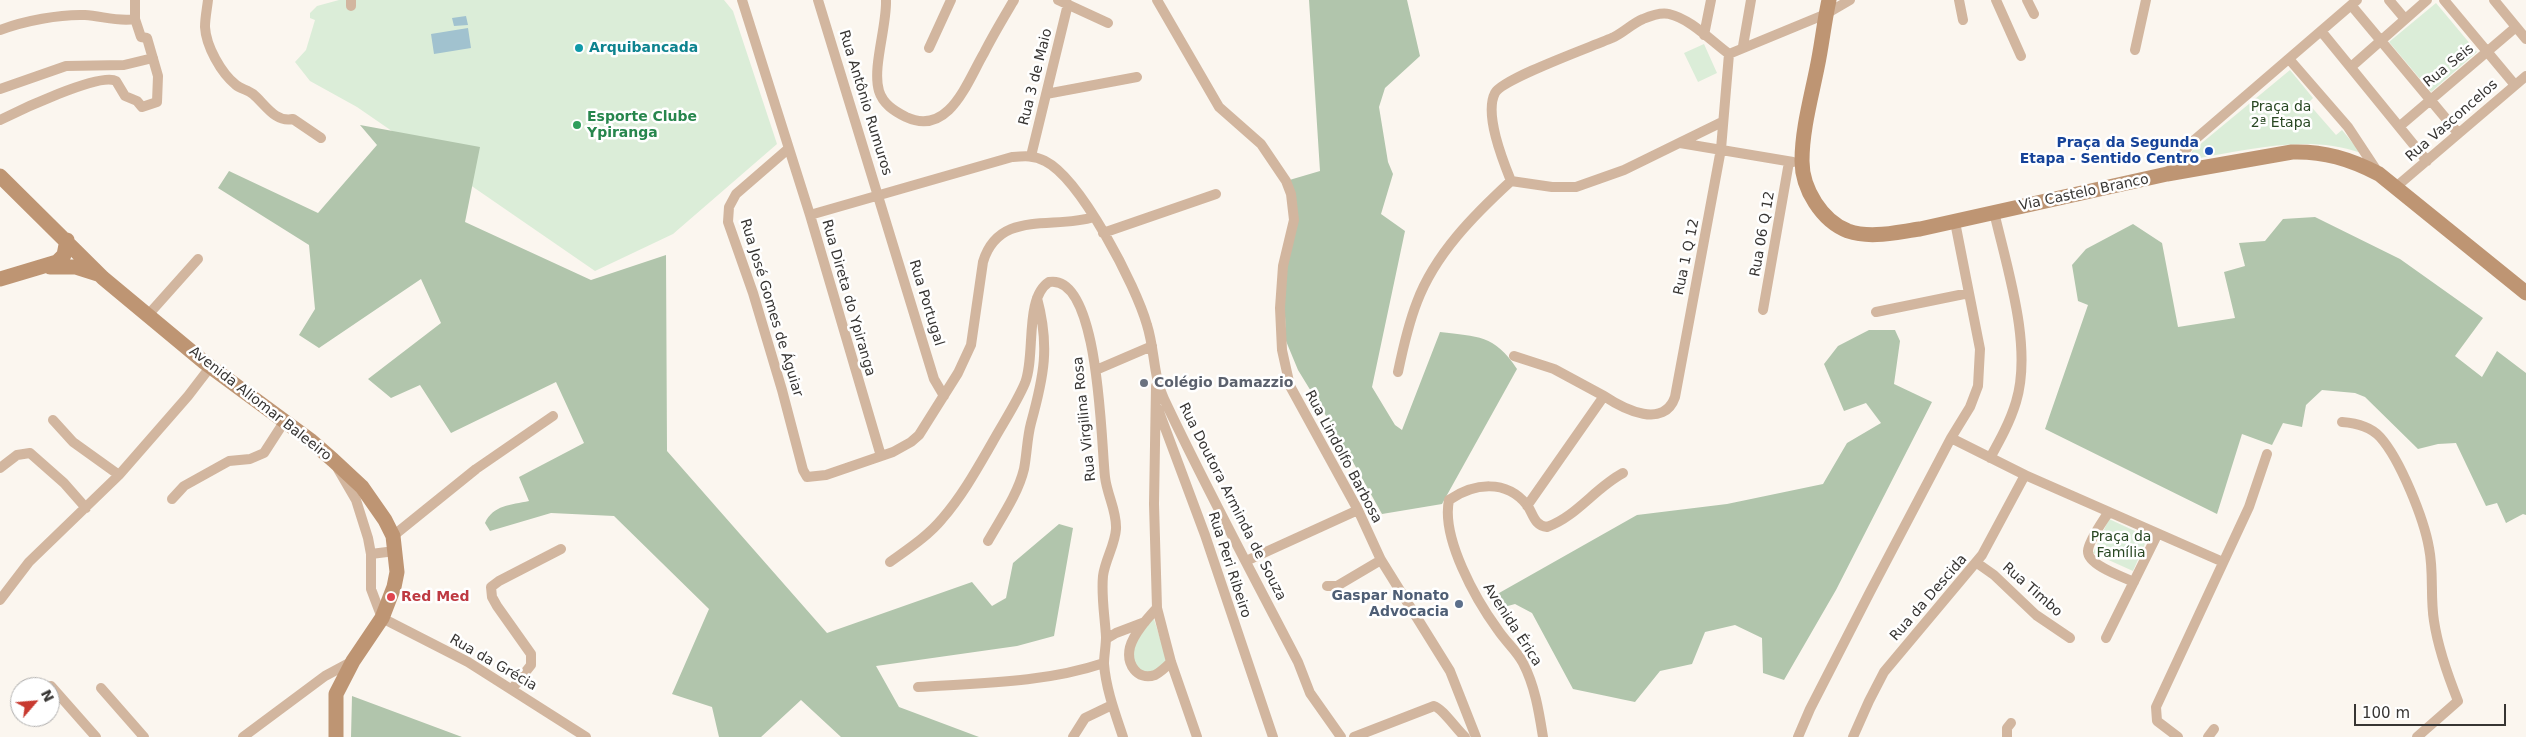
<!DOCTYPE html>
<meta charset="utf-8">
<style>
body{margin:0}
#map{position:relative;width:2526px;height:737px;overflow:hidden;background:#fbf6ef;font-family:"DejaVu Sans",sans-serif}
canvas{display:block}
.north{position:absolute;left:10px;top:677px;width:50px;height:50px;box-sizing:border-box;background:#fff;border:1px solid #afaead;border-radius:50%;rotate:63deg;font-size:14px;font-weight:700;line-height:20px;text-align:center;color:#373533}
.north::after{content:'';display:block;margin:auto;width:18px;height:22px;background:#c83a30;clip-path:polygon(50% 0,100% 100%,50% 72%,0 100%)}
.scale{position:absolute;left:2354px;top:704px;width:152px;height:22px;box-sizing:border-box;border:2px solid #373533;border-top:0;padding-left:6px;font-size:15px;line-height:18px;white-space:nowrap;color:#373533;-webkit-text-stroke:4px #fff;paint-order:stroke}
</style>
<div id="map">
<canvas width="2526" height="737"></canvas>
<div class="north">N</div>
<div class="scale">100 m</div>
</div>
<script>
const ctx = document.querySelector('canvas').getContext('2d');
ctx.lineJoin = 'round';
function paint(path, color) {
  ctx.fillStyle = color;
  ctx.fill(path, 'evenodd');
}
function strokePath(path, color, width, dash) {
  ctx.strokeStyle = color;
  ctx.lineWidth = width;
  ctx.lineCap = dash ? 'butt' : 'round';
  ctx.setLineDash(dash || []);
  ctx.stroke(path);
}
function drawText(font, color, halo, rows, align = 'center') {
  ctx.font = font + ' "DejaVu Sans",sans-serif';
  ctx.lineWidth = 5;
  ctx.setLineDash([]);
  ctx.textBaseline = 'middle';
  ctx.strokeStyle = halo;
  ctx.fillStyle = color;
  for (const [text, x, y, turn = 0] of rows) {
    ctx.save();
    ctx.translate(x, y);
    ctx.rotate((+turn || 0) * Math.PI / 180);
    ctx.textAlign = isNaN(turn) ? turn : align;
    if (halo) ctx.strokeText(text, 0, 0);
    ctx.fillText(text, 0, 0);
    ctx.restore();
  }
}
const green = new Path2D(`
 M339,0H724L733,11L777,144L673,234L595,271L357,107L310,81L295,62L306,50L315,20L310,18V13L317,6Z
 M2436,3L2477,52L2431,92L2389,42Z
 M1704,44L1717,73L1698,82L1684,53Z
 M2290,70L2313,98L2308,103L2336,135L2342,130L2361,153C2306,134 2250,150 2194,159L2191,158L2192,151Z
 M2109,519L2148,537L2133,571L2093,553Z
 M1153,616L1167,660L1155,672L1140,673C1124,648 1140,637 1153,616Z`);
const forest = new Path2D(`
 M1309,0H1407L1420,56L1385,88L1379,107L1388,162L1393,174L1381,214L1405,231L1372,387L1395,425L1402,430L1440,332C1478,337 1494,334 1517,369L1442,504L1382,514L1339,437L1298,370L1286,341L1283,266L1294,220L1286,181L1320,171Z
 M360,125L480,147L465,222L591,280L666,255L667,451L827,633L972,582L992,606L1006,598L1013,563L1059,524L1073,528L1054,636L1017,646L876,666L899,707L979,737H841L801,700L761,737H719L712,707L672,694L709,609L614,516L551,513L490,531L485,523C493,505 511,505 529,501L519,477L584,443L556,382L451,433L420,385L391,398L368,379L441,323L421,279L319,348L299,335L315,309L309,245L218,188L229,171L318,213L377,145Z
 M2315,217L2400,259L2483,318L2455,356L2482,377L2497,351L2526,373V515L2523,514L2506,523L2497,503L2486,506L2456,443L2438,444L2418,449L2365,397L2355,393L2322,390L2306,405L2302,427L2283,423L2272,445L2242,434L2217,514L2045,429L2088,305L2078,301L2072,265L2086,249L2133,224L2162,243L2178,327L2235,318L2224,272L2245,266L2239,243L2265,241L2283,219Z
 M1869,330H1895L1900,341L1894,384L1932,402L1836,590L1784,680L1763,673L1762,638L1735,625L1705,632L1692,664L1660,671L1635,702L1573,689L1532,613L1515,604L1504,607L1492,597L1637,515L1727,504L1823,484L1847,443L1881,423L1866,403L1844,411L1824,364L1838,346Z
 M352,696L462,737H351Z`);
const water = new Path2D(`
 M466,16L468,25L454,26L452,18Z
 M468,28L471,48L434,54L431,34Z`);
const street = new Path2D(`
 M208,0C207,9 205,18 205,27C206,46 221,73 236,85C241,89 248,90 253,94C265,104 275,123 293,119L321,138
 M742,0L810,215L881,456
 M818,0L934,379L944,396
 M886,0C887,26 872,68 879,91C883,104 894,111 906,117C949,137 967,82 984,53C993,35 1004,17 1014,0
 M1058,0L1108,23
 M1157,0L1219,107L1261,144L1286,181L1291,194L1294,220L1283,266L1280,308L1282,350L1290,386L1358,510L1381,560L1450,671L1476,737
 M1959,0L1963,20
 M1996,0L2021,56
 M2027,0L2034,14
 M2389,0L2405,19
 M2444,0L2515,85
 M2494,0L2526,39
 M2351,5L2458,133
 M351,6V0
 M0,30C24,21 60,14 85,15C102,16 118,22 135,19
 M2321,31L2427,161
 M1704,35L1711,0
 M1743,46L1751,0
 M929,48L951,0
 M2135,50L2146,0
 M1729,54L1826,14L1850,0
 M2289,59L2348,127L2379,174
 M2351,67L2427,0
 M0,89L66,66L124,65L153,58
 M1046,94L1137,77
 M0,120C18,111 100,72 116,81L125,96L137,101L142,107L157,102L158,76L147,38L141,37L135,19V0
 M1722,122L1624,170L1576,187H1552L1511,181C1503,161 1484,114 1495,93C1503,78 1594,46 1614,37C1624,32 1633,23 1643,19C1650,16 1661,12 1669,14C1691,19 1711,41 1729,54
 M2400,126L2516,27
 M1680,143L1793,162
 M788,149L736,194L729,207L728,222L753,293L782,390L803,470L807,477L826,475L893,452L911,442L919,435L958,373L971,345L983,262C999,209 1053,230 1094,217
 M1031,156L1068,4
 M2167,174L2192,142L2357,0
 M2397,186L2526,76
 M810,215L1012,157C1024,156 1034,155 1045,161C1081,179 1136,286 1147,325C1155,350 1153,376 1164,399C1206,488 1253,575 1298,662L1310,693L1341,737
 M1103,233L1216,194
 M1763,310L1789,162
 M1876,312L1969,293
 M148,315L198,259
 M1514,356L1554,369L1604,396
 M1096,370L1152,346
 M1398,372C1403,348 1408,325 1417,302C1435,254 1474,215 1511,181
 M1156,386L1154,504L1157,608L1171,662L1197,737
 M1158,409L1205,535L1273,737
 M53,420L73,442L119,475
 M2342,422C2356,423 2370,426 2380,437C2400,459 2424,519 2429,548C2434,572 2430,597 2434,621C2438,648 2448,676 2458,701L2417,737
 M1951,438L2025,475L2223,562
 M1990,458C2000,440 2010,422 2016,402C2033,347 2007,268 1994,212
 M0,468L17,455L30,453L64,483L86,508
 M338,469L356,500L368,538L371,554V589L382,618L468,662L586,737
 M172,499L184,486L229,461L250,459L264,453L284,422
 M1527,506L1604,396C1625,410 1664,429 1675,397L1721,149L1729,54
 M2108,513C2103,521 2088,542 2088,551C2087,565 2123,577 2134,582
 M393,536L476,469L553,416
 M988,541C1001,518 1018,494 1024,469C1027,453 1027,438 1031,423C1044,376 1050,346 1037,298
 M371,554L395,551
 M1246,561L1358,510
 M890,562C908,549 928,536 942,519C962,496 977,469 992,443C1003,423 1016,404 1025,383C1036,355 1024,298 1049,282C1100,273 1101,445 1105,477C1107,495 1117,511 1116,529C1115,545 1105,560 1103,576C1101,597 1105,617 1106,637C1106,646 1104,655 1104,664C1106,689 1115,713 1123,737
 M1977,563L1994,575L2036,615L2070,638
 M1327,586H1337L1381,560
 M0,600L29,562L119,475L188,396L211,366
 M1157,608C1147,619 1134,633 1130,647C1126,664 1137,681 1155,675C1161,672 1166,667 1171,662
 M2106,638L2157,535
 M1106,639L1116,633L1145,622
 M51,686L96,737
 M918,687C981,683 1044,683 1104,663
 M101,688L144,737
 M512,689L531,665V654L497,606L492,597L491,587L499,581L561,549
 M243,737L325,676L353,661
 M1073,737L1085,718L1112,705
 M1354,737L1434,706C1442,708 1457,730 1465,737
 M1543,737C1539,712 1535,686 1523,663C1517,651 1506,642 1498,630C1476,600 1441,538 1449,500C1474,483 1506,479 1527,505C1533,513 1534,526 1547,527C1577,516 1595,488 1623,473
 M1798,737L1810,709L1870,592L1951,438L1970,407L1978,386L1980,349L1955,222
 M1853,737L1869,701L1884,672L1982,555L2025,475
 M2007,737V728L2011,723
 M2178,737L2157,721L2156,707L2249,507L2267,454
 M2208,737L2214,729`);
const secondary = new Path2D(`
 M1829,0C1824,22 1822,45 1817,68C1811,98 1802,130 1802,161C1802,189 1822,221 1848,231C1871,239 1897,232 1920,229L2167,174L2292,152C2324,151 2350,159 2379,174L2526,293
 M0,176L103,278L204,362L310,440L333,460L362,487L385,520L393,536L397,572L394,587L382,618L353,661L336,694V737
 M50,267H76L98,274
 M0,279L57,262L64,255L67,240`);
const markers = [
 [579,48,5,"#0f9aa8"],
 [577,125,5,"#2e9e5b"],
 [2209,151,5,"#1a4fb4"],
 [1144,383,5,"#6b7280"],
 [391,597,5,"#e0444e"],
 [1459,604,5,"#5c6f8a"]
];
const cultureNames = [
 ["Arquibancada",589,48]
];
const streetNames = [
 ["Rua Seis",2449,66,-39],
 ["Rua 3 de Maio",1036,77,-76],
 ["Rua Antônio Rumuros",865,103,73],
 ["Rua Vasconcelos",2452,121,-41],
 ["Via Castelo Branco",2084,193,-12],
 ["Rua 06 Q 12",1763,234,-80],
 ["Rua 1 Q 12",1687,257,-78],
 ["Rua Direta do Ypiranga",848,298,74],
 ["Rua Portugal",926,303,73],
 ["Rua José Gomes de Águiar",771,308,73],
 ["Avenida Aliomar Baleeiro",260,404,38],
 ["Rua Virgilina Rosa",1085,419,-96],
 ["Rua Lindolfo Barbosa",1343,457,62],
 ["Rua Doutora Arminda de Souza",1232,502,63],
 ["Rua Peri Ribeiro",1229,565,72],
 ["Rua Timbo",2032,590,41],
 ["Rua da Descida",1929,598,-49],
 ["Avenida Érica",1512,625,57],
 ["Rua da Grécia",493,663,30]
];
const parkNames = [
 ["Praça da",2281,107],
 ["2ª Etapa",2281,123],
 ["Praça da",2121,537],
 ["Família",2121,553]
];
const leisureNames = [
 ["Esporte Clube",587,117],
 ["Ypiranga",587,133]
];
const transitNames = [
 ["Praça da Segunda",2199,143],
 ["Etapa - Sentido Centro",2199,159]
];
const worshipNames = [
 ["Colégio Damazzio",1154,383]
];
const serviceNames = [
 ["Gaspar Nonato",1449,596],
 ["Advocacia",1449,612]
];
const healthNames = [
 ["Red Med",401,597]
];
paint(green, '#dbedd8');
paint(forest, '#b1c5ac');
paint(water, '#a1c2cf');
strokePath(street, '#d2b69f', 10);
strokePath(secondary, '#be9573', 15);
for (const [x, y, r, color] of markers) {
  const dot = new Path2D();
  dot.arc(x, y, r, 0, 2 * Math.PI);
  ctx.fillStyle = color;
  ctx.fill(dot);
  strokePath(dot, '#fff', 2);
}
drawText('bold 14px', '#0d838f', '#fff', cultureNames, 'left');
drawText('14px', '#373533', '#fff', streetNames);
drawText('14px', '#284722', '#fff', parkNames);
drawText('bold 14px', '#27864d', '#fff', leisureNames, 'left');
drawText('bold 14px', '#164399', '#fff', transitNames, 'right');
drawText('bold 14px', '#5b616d', '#fff', worshipNames, 'left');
drawText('bold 14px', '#4e5e75', '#fff', serviceNames, 'right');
drawText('bold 14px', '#be3a42', '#fff', healthNames, 'left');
</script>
